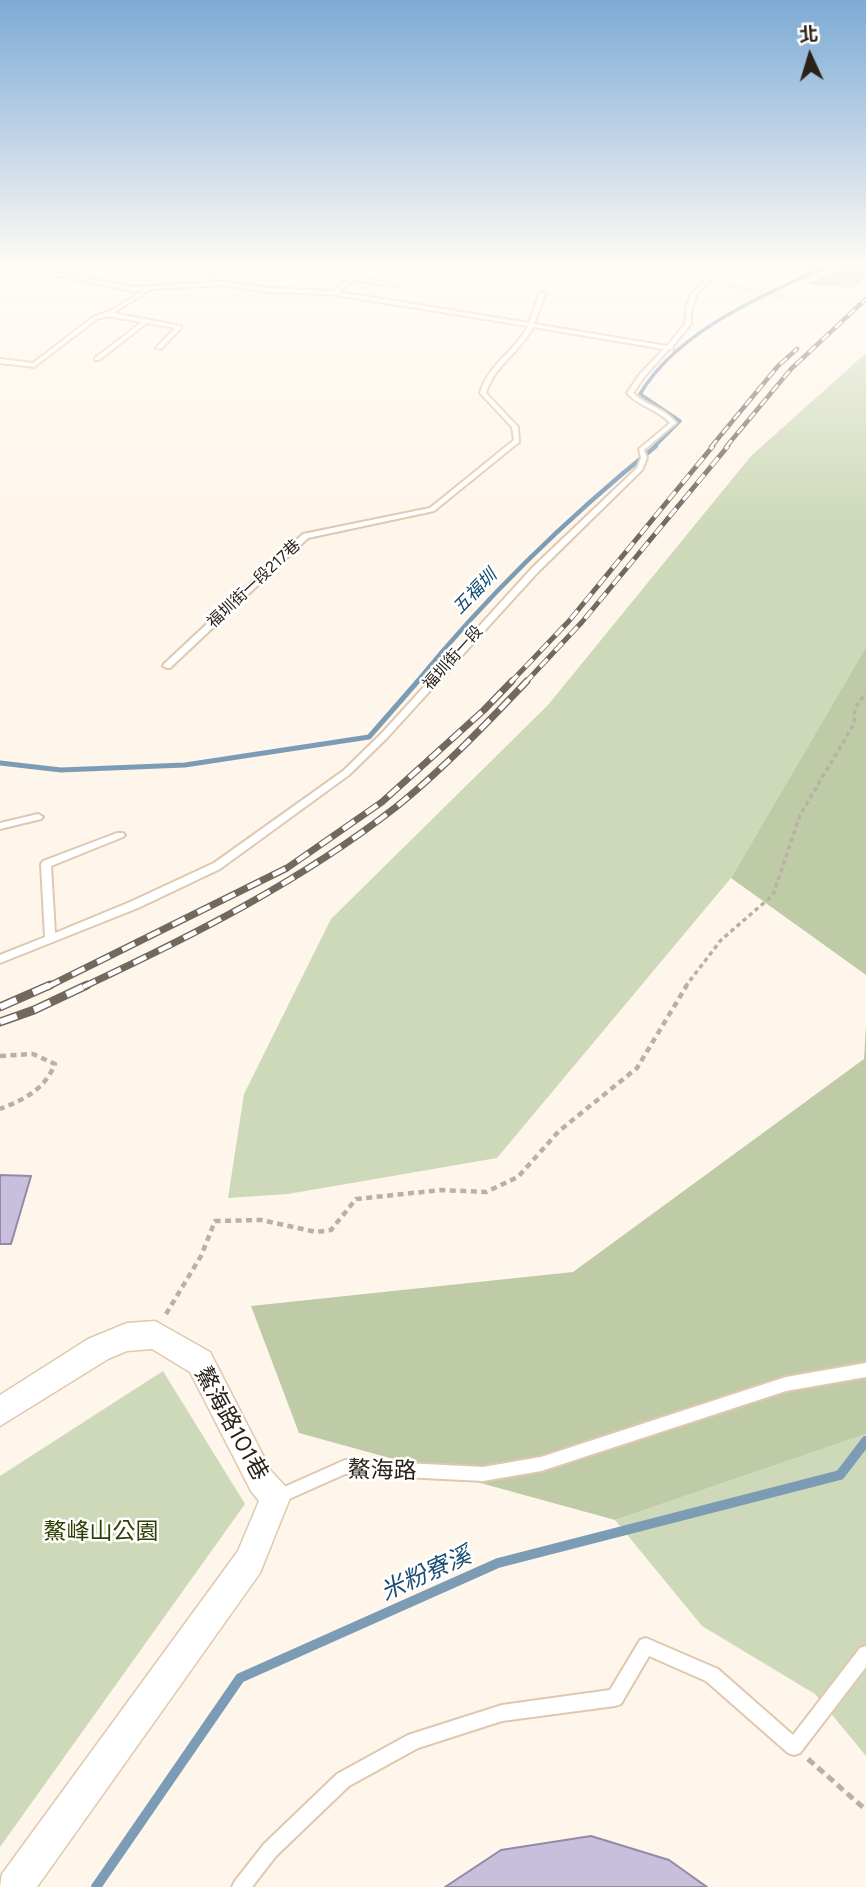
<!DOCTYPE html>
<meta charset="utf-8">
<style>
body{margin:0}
#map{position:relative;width:866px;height:1887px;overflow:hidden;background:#fff6eb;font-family:Figtree,"Noto Sans TC",sans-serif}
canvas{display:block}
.north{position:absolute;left:775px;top:21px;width:70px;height:70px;-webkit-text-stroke:5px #fff;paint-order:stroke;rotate:356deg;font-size:19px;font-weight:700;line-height:28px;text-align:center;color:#2a2218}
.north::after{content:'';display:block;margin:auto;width:24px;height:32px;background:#2a2218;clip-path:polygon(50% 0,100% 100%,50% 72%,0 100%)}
</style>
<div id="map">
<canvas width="866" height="1887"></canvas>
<div class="north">北</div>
</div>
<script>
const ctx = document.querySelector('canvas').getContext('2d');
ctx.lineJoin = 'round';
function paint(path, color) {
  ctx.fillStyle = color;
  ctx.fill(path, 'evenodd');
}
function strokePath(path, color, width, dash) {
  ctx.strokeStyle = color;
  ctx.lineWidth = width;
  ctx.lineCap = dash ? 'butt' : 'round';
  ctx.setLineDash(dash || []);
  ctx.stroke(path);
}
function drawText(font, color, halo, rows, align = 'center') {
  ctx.font = font + ' Figtree,"Noto Sans TC",sans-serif';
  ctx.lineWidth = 5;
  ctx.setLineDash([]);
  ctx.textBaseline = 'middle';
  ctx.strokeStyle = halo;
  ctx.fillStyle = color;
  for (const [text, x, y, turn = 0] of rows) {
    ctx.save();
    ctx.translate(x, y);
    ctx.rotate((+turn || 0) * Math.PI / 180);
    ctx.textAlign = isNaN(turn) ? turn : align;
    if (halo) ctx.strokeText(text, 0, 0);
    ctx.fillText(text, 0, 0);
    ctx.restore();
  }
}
const green = new Path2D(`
 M866,353V647L731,878L497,1158L288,1194L228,1198L244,1094L331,919L548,705L751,456Z
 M163,1371L245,1504L0,1847V1476Z
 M866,1434V1756L815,1694L702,1626L615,1520Z`);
const forest = new Path2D(`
 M854,264H866V277L852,288L807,284Z
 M866,647V975L731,878Z
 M866,1025V1434L615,1520L299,1433L251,1306L573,1272L864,1059Z`);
const streamFar3 = new Path2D(`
 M654,447L680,421L640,394C680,328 764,296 831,264`);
const streamFar2 = new Path2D(`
 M416,683C489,593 567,518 656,446`);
const streamFar1 = new Path2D(`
 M0,763L61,770L185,765L369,737L418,681`);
const stream = new Path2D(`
 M96,1887L240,1678L498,1563L840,1475L866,1441`);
const building = new Path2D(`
 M0,1175L31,1176L11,1244H0Z
 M591,1836L669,1860L707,1887H445L501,1850Z`);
const pathFar3 = new Path2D(`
 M742,264L757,268
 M271,277L288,264
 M724,284L782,297`);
const pathFar2 = new Path2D(`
 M685,987L721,940L773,895L800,815L854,724L855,708L866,693`);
const pathFar1 = new Path2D(`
 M0,1056L33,1054L55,1064C44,1090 25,1099 0,1109
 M166,1314L201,1256L215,1221L261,1220L316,1232L331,1230L356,1199L441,1190L486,1192L518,1177L559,1131L637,1068L687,985`);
const path = new Path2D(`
 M808,1759L866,1810`);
const lane = new Path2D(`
 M0,264H9L100,281L126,264H132L106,282L134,287L204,283L221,264L224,266L209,282L223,281L267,288L334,291L353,276L398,285L395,287L354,280L339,292L529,323L539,294L542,292L545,294L534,324L667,346L685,324L687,304L691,295L702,282L724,264H729L706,284L696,296L691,313V324L672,347L673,349H669L645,376L633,393C646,406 665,408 676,423L644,450L647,458L642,470L538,572L387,738L349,775L220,869L138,908L0,963V955L45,937L41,864L43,861L117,833H123L125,835L123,837L51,866L55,933L130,902L214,863L343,771L381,734L532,568L637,468L641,458L639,449L670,423C658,409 639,407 627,393L640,374L664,349L533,327C520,353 495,364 486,393L518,427L519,442L434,511L308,538L170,668H167L163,666L164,664L303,534L430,508L514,440L512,427L480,393C489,363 514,353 528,326L329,294L267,292L223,285L151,289L113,313L181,326V328L161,349L156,348L175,328L147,323L99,360H95V358L142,322L107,316L97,319L34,367L0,363V359L33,363L93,317L110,311L144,290L134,291Z
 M38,814L43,817L41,819L0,829V823Z
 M866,1363V1377L786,1391L541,1471L483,1481L345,1474L278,1504L273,1502L271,1497L273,1492L345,1460L483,1467L541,1457L786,1377Z
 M646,1638L718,1669L793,1735L860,1648L866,1646V1667L800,1753L794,1755L788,1753L706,1681L649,1656L621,1704L615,1706L502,1721L418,1748L349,1786L276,1856L252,1887H232L235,1881L264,1844L337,1774L408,1735L502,1705L610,1690L640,1640Z`);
const street = new Path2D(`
 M155,1321L210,1352L271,1471L286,1487L290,1498L260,1573L37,1887H0L2,1874L238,1551L259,1501L251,1491L190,1372L152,1349L127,1351L108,1359L0,1426V1395L88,1339L127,1323Z`);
const railFar3 = new Path2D(`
 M711,447L778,366L797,349
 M726,447L791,369L866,299`);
const railFar2 = new Path2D(`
 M510,683L569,621L713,446
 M525,683L582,622L728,446`);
const railFar1 = new Path2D(`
 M47,987L287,868L382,802L484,710L512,681
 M83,987C192,936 301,881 396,807C440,772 488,722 527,681`);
const rail = new Path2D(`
 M0,1007L50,985
 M0,1022L34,1010L87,985`);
const farStreetnames = [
 ["福圳街一段217巷",254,584,-43],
 ["福圳街一段",453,658,-48]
];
const farWaternames = [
 ["五福圳",475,592,-46]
];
const nearStreetnames = [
 ["鰲海路101巷",231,1424,61],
 ["鰲海路",382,1471,1]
];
const nearParknames = [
 ["鰲峰山公園",101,1532]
];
const nearWaternames = [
 ["米粉寮溪",426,1574,-24]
];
paint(green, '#cdd9b8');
paint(forest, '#becba6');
strokePath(streamFar3, '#7c9cb6', 3.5);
strokePath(streamFar2, '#7c9cb6', 4.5);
strokePath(streamFar1, '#7c9cb6', 5);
strokePath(stream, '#7c9cb6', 10);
paint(building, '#c8bfdd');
strokePath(building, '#938aa6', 2);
strokePath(lane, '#dfc8af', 4);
strokePath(street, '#dfc8af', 3);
strokePath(pathFar3, '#bab1a6', 2, [2.5, 2]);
strokePath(pathFar2, '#bab1a6', 3.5, [4.5, 3.5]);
strokePath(pathFar1, '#bab1a6', 4.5, [6, 4.5]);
strokePath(path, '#bab1a6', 5, [8, 5]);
paint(lane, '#fff');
paint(street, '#fff');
strokePath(railFar3, '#71685e', 4.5);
strokePath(railFar2, '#71685e', 5);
strokePath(railFar1, '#71685e', 7);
strokePath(rail, '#71685e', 9);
strokePath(railFar3, '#fff', 2.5, [9]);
strokePath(railFar2, '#fff', 3.5, [11]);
strokePath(railFar1, '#fff', 4.5, [14]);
strokePath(rail, '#fff', 6, [18]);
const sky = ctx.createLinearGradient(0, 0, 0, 528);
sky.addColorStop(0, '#7daad4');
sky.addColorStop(0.5, '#fffbf6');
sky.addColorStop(1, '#fffbf600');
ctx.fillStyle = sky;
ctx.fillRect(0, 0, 866, 528);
drawText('16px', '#2a2218', '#fff', farStreetnames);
drawText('italic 18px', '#164d71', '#fff', farWaternames);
drawText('23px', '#2a2218', '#fff', nearStreetnames);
drawText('23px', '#313f02', '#fff', nearParknames);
drawText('italic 24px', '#164d71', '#fff', nearWaternames);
</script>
